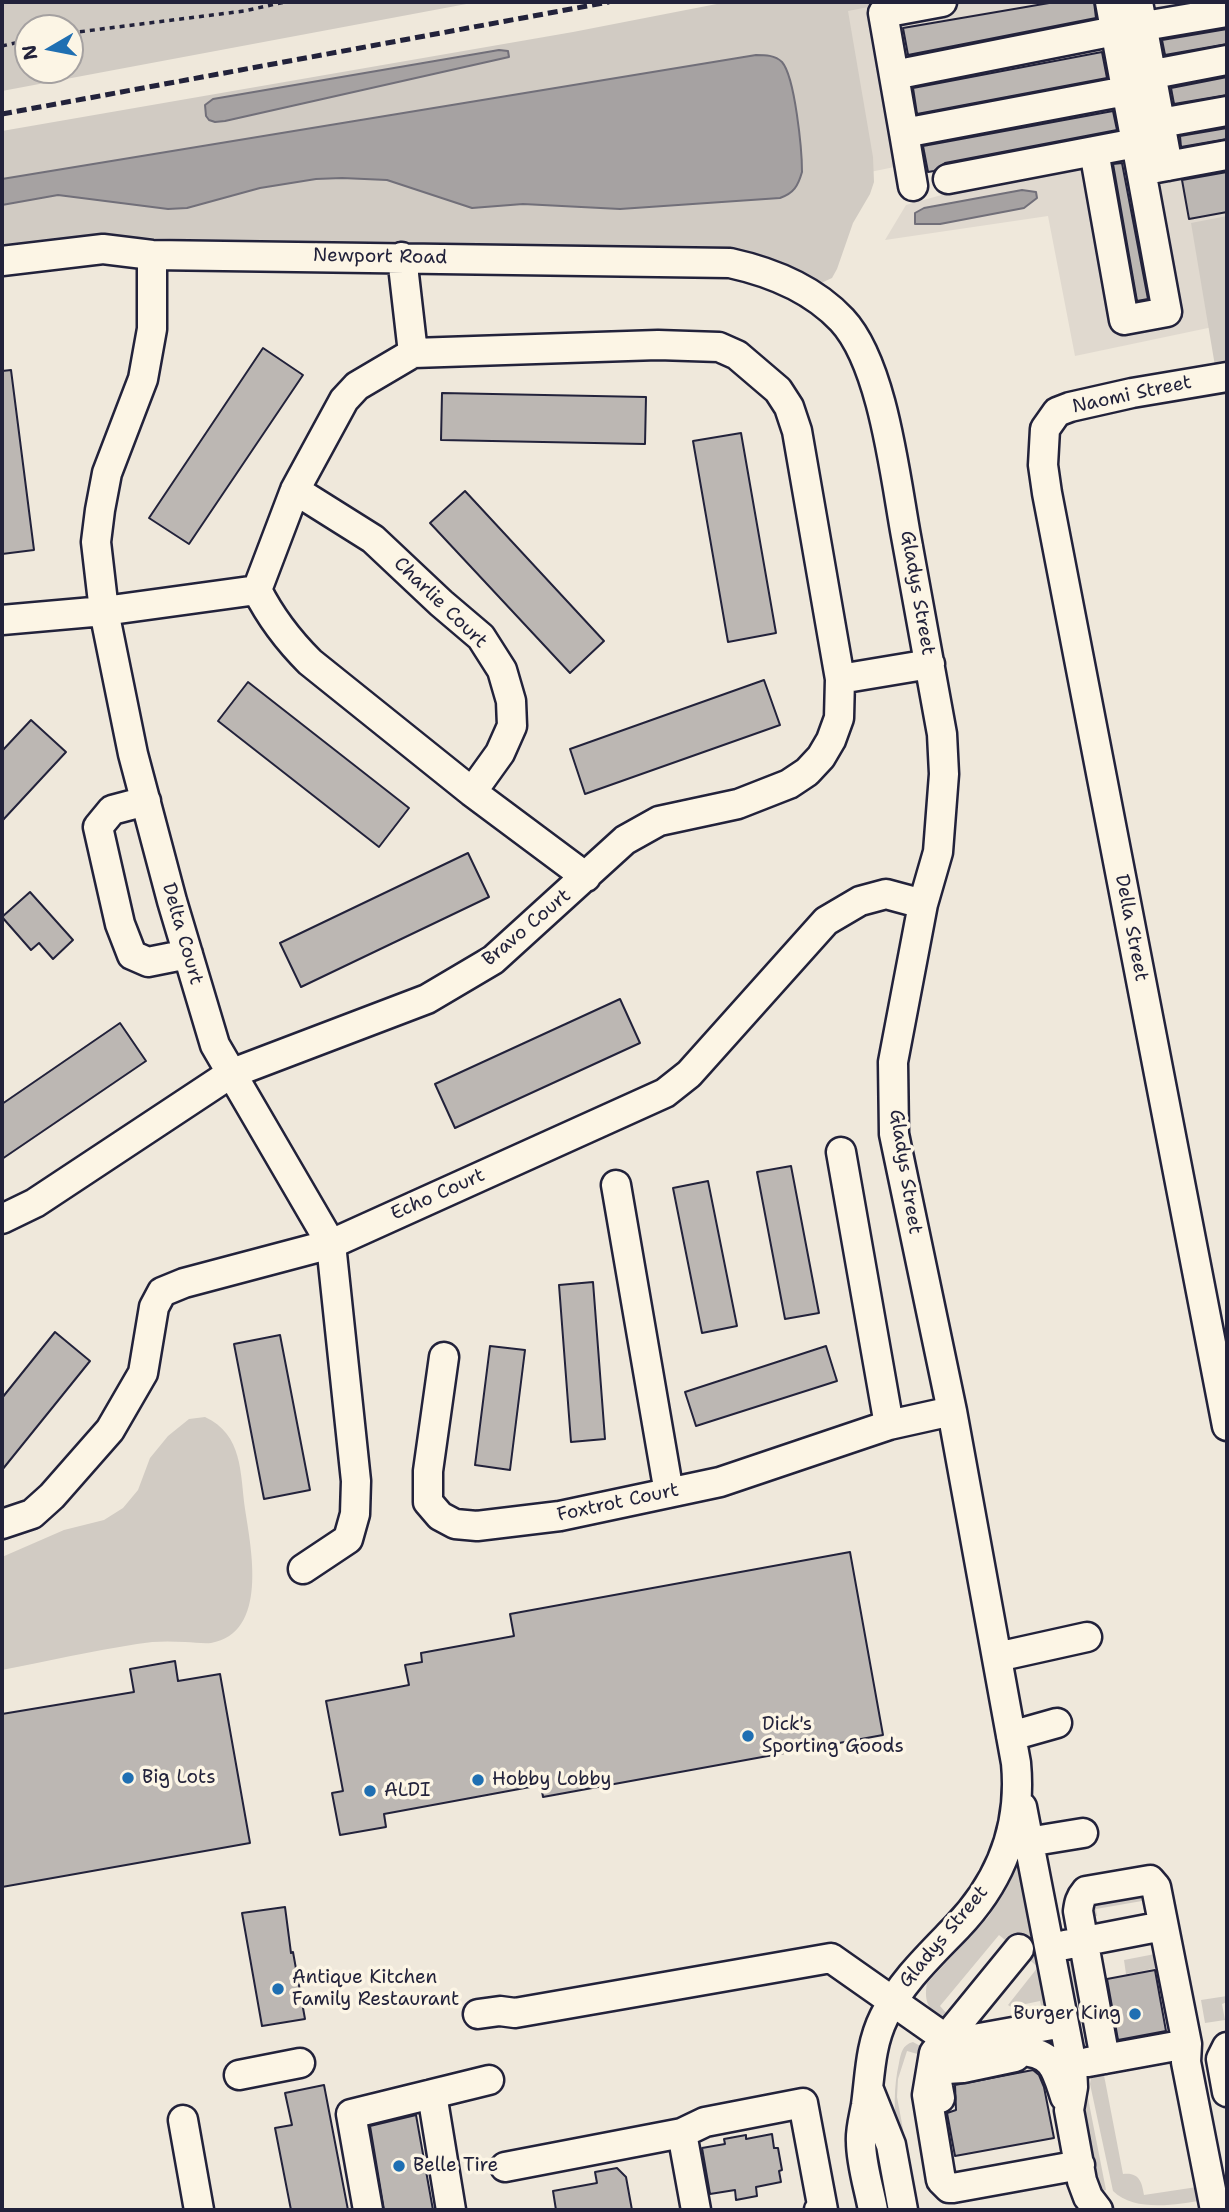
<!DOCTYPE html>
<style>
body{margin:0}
#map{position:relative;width:1229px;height:2212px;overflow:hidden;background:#efe8db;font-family:"Shantell Sans",sans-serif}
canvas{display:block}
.frame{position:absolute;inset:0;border:4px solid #22223b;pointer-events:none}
.north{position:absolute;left:14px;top:14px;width:70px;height:70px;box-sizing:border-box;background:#fcf5e5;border:2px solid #a5a1a1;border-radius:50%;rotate:260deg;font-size:19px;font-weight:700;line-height:28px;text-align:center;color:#22223b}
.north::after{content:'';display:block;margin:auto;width:24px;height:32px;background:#1f6fb2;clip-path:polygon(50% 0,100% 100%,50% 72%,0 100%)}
</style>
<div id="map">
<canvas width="1229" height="2212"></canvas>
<div class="frame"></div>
<div class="north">N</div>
</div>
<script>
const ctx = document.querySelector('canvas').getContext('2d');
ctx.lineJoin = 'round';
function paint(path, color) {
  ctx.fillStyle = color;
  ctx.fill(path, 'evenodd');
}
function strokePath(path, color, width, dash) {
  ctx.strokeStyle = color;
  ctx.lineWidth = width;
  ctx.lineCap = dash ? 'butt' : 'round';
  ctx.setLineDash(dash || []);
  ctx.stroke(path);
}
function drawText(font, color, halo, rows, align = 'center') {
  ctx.font = font + ' "Shantell Sans",sans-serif';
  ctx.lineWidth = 7;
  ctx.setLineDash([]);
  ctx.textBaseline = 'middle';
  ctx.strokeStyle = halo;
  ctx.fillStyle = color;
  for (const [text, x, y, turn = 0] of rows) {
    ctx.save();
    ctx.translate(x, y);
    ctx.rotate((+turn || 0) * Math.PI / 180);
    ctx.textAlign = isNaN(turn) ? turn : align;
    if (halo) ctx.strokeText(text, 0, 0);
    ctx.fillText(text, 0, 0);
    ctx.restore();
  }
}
const built = new Path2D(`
 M885,2H1227V324L1075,356L1048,216L885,240L906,205L952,192L947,169L927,172L924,161L865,173L838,11Z`);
const green = new Path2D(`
 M2,2H477L2,91ZM28,28H70V70H28Z
 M727,2H894L848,11L873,157L874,182L870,194L853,223L837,269L832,278L819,284C779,263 754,250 708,247L230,241L130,237L84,239L2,249V131L573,32Z
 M1227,216V364L1215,366L1191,223Z
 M205,1417C243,1435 240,1472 245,1509C251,1548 269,1633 211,1643C203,1644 194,1642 185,1642C169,1641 153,1641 137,1644C92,1651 47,1661 2,1670V1557L64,1530L104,1520L123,1508L138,1490L150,1458L168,1436L189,1419Z
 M1021,1866L1049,2012L1043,2014L1040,2001L1011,2007L1008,2005L1038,1967L999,1935L940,2006L948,2015L942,2018C927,2010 924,1999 927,1983L989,1916L1016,1868Z
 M1144,1895L1148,1916H1145L1142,1901L1096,1909L1097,1916L1091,1917L1093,1907L1098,1902Z
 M1155,1954L1158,1968L1126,1974L1124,1960Z
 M1076,1956L1097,2044L1087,2050L1069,1961Z
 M1227,1996V2002L1222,2004L1225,2020L1205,2023L1201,2000Z
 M913,2042L924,2048L921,2055L907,2051L898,2079L897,2097L917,2204L909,2206C901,2158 888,2111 899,2063C901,2053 902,2045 913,2042Z
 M1103,2070L1123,2174C1139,2172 1142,2182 1144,2195L1197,2187L1204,2200C1176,2205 1134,2212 1113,2191L1090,2084L1092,2072Z
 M1086,2088L1106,2190L1094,2194L1077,2111Z`);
const water = new Path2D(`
 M499,50L508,51L509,57L225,121L215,122L209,120L206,116L205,105L213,99Z
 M756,55C765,55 775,55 782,62C795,77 802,150 802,172C798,186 794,193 780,198L620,209L523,204L472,208L387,180L342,178L316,179L260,188L187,208L168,209L58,195L2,205V179Z
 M1022,190L1036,192L1037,198L1024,208L940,224H915V213L924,208Z`);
const building = new Path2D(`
 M1055,2H1094L1096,18L908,55L903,28Z
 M1227,29V44L1165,55L1162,40Z
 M1102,52L1107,78L917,114L913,88Z
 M1227,77V95L1174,104L1171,88Z
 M1113,111L1117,130L945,163L934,171L928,172L923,146Z
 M1227,128V139L1181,147L1180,136Z
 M1122,163L1148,299L1137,301L1113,164Z
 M1227,172V212L1189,219L1182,180Z
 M263,348L303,375L189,544L149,518Z
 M11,370L34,550L2,554V371Z
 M442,393L646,397L645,444L441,440Z
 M741,433L776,633L728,642L693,441Z
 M465,491L604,641L570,673L430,523Z
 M764,680L780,725L585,794L570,749Z
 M248,682L409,808L379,847L218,721Z
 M31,720L66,752L2,821V751Z
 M468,853L489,897L301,987L280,943Z
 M30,892L73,940L53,959L39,943L31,950L2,917Z
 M620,999L640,1043L455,1128L435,1084Z
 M120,1023L146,1061L2,1159V1104Z
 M791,1166L819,1313L785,1319L757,1172Z
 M708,1181L737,1326L702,1333L673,1188Z
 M593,1282L605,1439L571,1442L559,1285Z
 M55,1332L90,1361L2,1470V1398Z
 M280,1335L310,1490L264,1499L234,1344Z
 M490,1346L525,1350L510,1470L475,1465Z
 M826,1346L837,1381L696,1426L685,1392Z
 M850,1552L883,1735L543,1797L541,1785L384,1814L386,1827L340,1835L332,1793L343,1791L326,1701L409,1685L405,1665L422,1662L421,1653L514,1636L510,1614Z
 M175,1661L178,1681L220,1674L250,1843L2,1887V1714L134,1692L130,1669Z
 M285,1907L291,1953L293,1952L305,2019L262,2026L242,1913Z
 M1155,1970L1166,2031L1118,2040L1107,1979Z
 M1033,2070L1039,2075L1044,2087L1054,2138L955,2156L947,2113L956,2110L955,2085Z
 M324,2085L348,2210H291L275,2128L292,2125L285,2093Z
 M416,2115L433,2210H384L370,2126Z
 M772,2134L774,2148H778L782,2170L779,2171L781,2182L756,2187L757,2196L736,2200L735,2190L710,2194L702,2148L725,2144L724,2139L746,2135V2139Z
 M617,2168L626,2177L632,2210H556L553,2191L597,2183L595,2172Z`);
const path = new Path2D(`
 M70,33L244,11L285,2
 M2,46L28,40`);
const minor = new Path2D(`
 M942,2L883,13L904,133L1126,91
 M1110,2L1136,143
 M1138,2L1168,166
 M894,75L1115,31L1227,12
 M1133,78L1227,60
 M1144,126L1227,111
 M904,133L913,186
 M1151,169L1227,155
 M948,179L1136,143L1167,312L1124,320L1094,151
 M152,255V329L143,379L107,473L100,510L96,542L104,611L133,754L172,901L215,1045L331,1244L356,1481L355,1514L348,1539L303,1569
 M402,257L413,353
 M2,261L103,249L152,255L730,263C771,272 812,288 842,320C883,364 895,476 906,536C918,602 930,668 942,734L944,774L938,852L923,904L893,1062L894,1134L952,1411L1016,1763C1022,1826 1001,1881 957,1927C930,1955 901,1982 884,2017C870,2045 870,2076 866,2105C864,2117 860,2130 861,2142C861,2164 869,2188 873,2210
 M1227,377L1132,393L1070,407L1057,412L1045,429L1043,465L1047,493L1227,1426
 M295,490L373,539L441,603L481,637L502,670L511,701L512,726L500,753L472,792
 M2,620L104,611L257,590
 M840,679L930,664
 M146,801L112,810L98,827L120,924L132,955L148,962L188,954
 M841,1152L889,1425
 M616,1185L669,1493
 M2,1219L35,1203L230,1074L427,999L493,960L625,840L659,821L738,804L789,784L807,772L821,757L831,740L839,718L840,679L797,431L789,407L778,390L737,355L719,347L658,345L413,353L357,386L344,400L295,490L257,590C271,618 288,640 310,662L472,792L586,877
 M444,1357L428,1471V1502L440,1516L455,1524L477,1526L560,1516L720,1482L889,1425L952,1411
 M2,1524L32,1514L52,1496L110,1430L143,1373L154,1307L162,1292L184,1283L331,1244L665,1093L689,1074L826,921L860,901L886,894L923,904
 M997,1657L1087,1637
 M1011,1736L1057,1723
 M1022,1807L1072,2065L1073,2087L1069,2110L1082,2181L1088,2197L1098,2210
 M1028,1842L1083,1833
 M1065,1945L1163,1926
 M1019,1949L934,2053L927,2095L941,2180L949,2188H953L1080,2165
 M478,2014L500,2011L515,2013L831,1958L952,2043L1063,2023
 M1227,2047L1221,2059L1227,2092
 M1105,2059L1078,1911C1079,1903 1080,1898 1086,1891L1150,1880L1156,1887L1187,2044L1186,2062L1215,2210
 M1088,2062L1187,2044
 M239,2075L300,2063
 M869,2090L891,2145L903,2210
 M432,2094L451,2210
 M940,2098L937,2082L940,2073L946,2069L963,2068L1015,2057L1021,2051C1054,2053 1056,2070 1065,2097
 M183,2120L199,2210
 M682,2133L696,2210
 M505,2167L682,2133L705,2122L803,2103L823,2210H819
 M368,2210L351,2114L489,2080`);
const rail = new Path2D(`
 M2,114L609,2`);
const markers = [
 [748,1736,7,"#1f6fb2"],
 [128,1778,7,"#1f6fb2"],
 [478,1780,7,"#1f6fb2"],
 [370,1791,7,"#1f6fb2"],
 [278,1989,7,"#1f6fb2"],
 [1135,2014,7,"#1f6fb2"],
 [399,2166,7,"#1f6fb2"]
];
const streetNames = [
 ["Newport Road",380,257,1],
 ["Naomi Street",1132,395,-12],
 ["Gladys Street",917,593,80],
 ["Charlie Court",440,603,44],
 ["Bravo Court",527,928,-40],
 ["Della Street",1131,928,79],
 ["Delta Court",182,934,74],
 ["Gladys Street",905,1172,81],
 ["Echo Court",438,1195,-24],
 ["Foxtrot Court",618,1503,-12],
 ["Gladys Street",944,1937,-50]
];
const poiNames = [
 ["Dick's",762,1725],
 ["Sporting Goods",762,1747],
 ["Big Lots",142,1778],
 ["Hobby Lobby",492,1780],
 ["ALDI",384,1791],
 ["Antique Kitchen",292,1978],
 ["Family Restaurant",292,2000],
 ["Burger King",1121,2014,"right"],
 ["Belle Tire",413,2166]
];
paint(built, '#e0d9cf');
paint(green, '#d1cbc3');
paint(water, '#a6a2a2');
strokePath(water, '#716f79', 2);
paint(building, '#bcb7b3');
strokePath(building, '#22223b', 2);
strokePath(minor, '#22223b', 33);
strokePath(path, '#22223b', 3.5, [5, 5]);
strokePath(minor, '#fcf5e5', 28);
strokePath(rail, '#22223b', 5, [10, 5]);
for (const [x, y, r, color] of markers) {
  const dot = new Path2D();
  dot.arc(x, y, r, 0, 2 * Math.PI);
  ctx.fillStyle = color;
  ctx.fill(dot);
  strokePath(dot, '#fcf5e5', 2.5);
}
drawText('19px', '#22223b', '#fcf5e5', streetNames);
drawText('19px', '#22223b', '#fcf5e5', poiNames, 'left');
</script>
